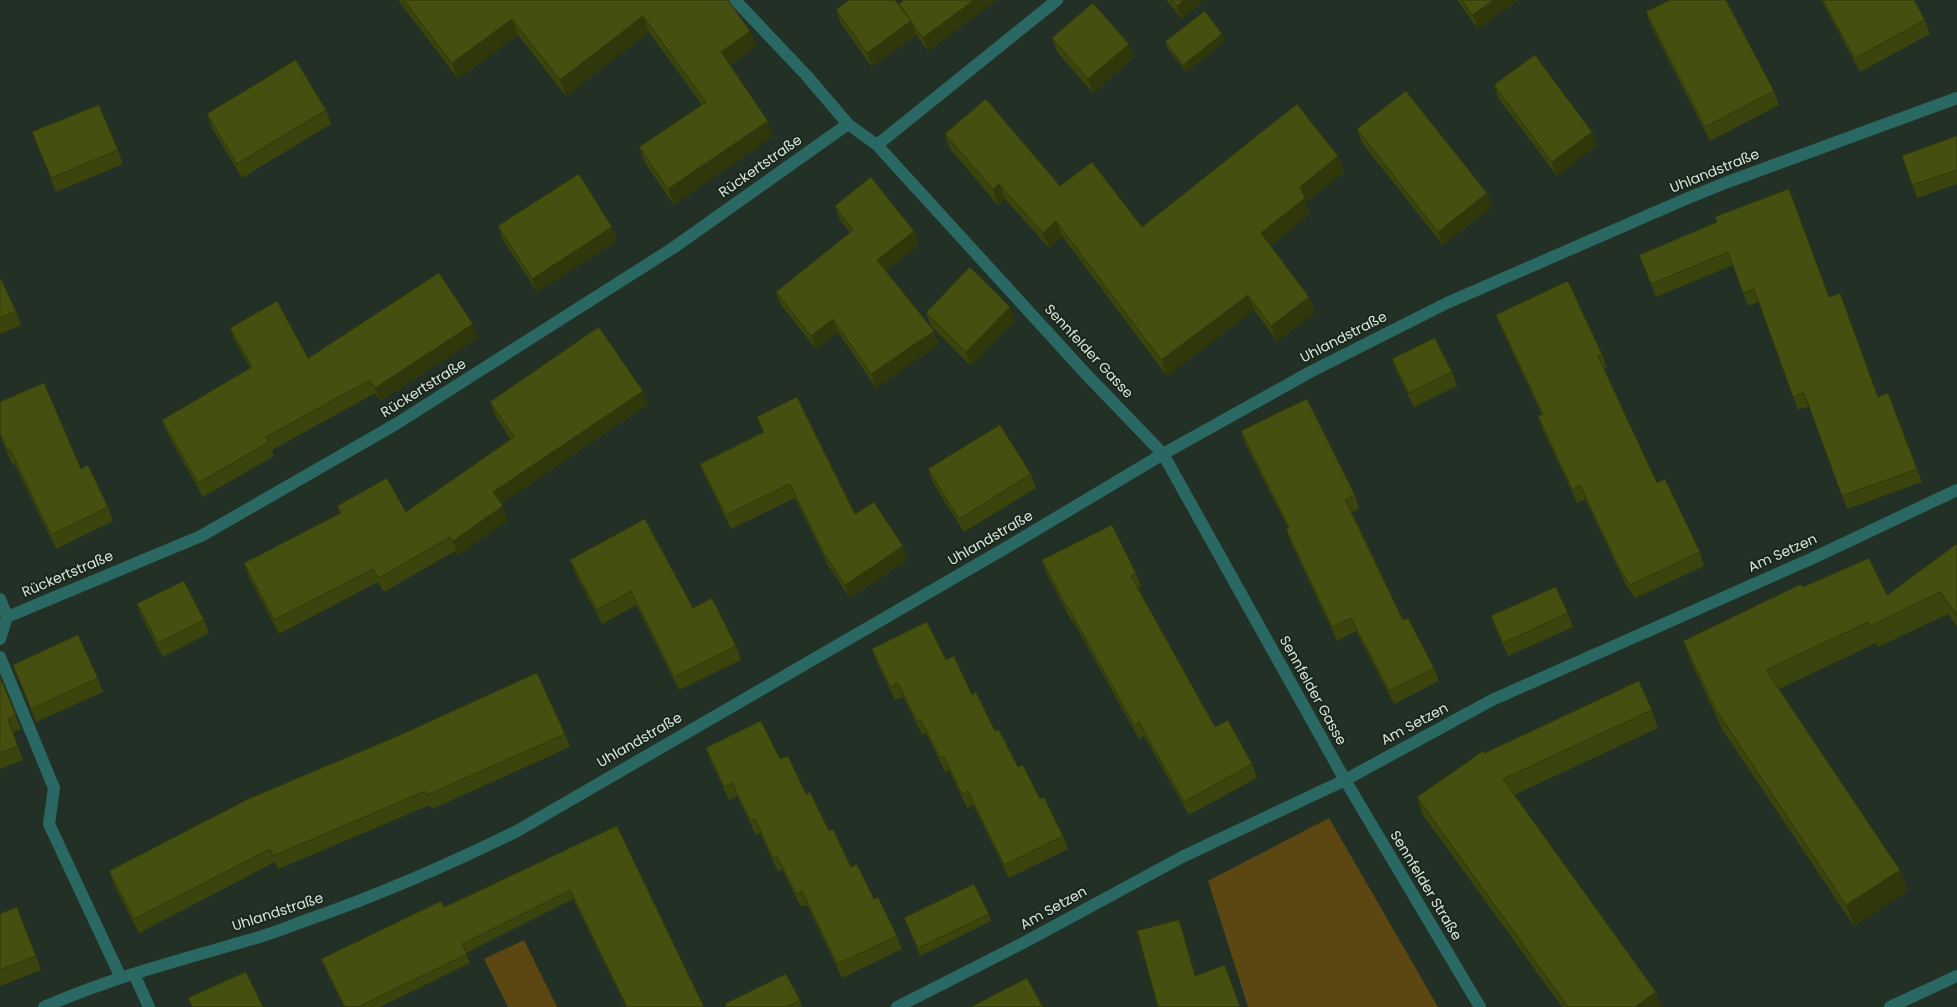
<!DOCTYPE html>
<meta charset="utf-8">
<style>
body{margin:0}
canvas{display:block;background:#223025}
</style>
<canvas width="1957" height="1007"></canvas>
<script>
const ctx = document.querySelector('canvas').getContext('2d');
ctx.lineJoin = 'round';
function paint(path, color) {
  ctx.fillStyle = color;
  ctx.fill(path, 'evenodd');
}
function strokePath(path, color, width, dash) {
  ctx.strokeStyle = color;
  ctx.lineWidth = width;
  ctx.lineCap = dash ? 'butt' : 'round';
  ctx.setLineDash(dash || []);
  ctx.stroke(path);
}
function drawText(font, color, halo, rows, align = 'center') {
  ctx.font = font + ' Poppins,sans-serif';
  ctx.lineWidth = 4;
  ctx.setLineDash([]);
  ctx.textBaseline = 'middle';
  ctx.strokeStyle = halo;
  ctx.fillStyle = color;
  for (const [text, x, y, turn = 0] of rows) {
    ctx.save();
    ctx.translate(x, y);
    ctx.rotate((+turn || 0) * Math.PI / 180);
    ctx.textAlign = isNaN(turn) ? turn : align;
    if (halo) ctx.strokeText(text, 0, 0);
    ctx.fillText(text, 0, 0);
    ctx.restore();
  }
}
const green = new Path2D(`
 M1329,818L1438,1007H1248L1208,881Z
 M524,940L557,1007H508L484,959Z`);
const street = new Path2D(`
 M735,0L806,75L848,124L877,145L1085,373L1163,454L1345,780L1480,1007
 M877,145L1057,0
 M0,599L7,617
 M0,639L7,617L201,536L396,424L673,248L848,124
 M0,657L54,788L49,824L121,978
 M134,974L149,1007
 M44,1007C110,978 180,960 249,940C269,935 288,927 307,920C379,895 448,865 517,831L1009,546L1163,454L1312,371L1447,303L1681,201L1725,183L1957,98
 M897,1007L1023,943L1182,857L1345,780L1492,700L1813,558L1957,490
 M1890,1007L1957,976`);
const wall = new Path2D(`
 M398,0H728L750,31L756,46L730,66L773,136L674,205L645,163L639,147L702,105L649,32L566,96L518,35L458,79Z
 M997,0L928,51L916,34V35L872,67L841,24L836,10L899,5Z
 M1166,0H1204L1182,19Z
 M1457,0H1518L1478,29Z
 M1821,0H1914L1925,20L1930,34L1860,72Z
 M1646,12L1774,91L1779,105L1710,141L1651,26Z
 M1222,34L1225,41L1186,72L1168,49L1165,42Z
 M1052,38L1129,44L1134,57L1093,93L1057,52Z
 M1494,85L1592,132L1597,145L1557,176L1499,99Z
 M326,110L331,124L242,178L212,128L207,114Z
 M1357,129L1487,193L1492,207L1443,245L1362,143Z
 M32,132L118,150L123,164L56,192Z
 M945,134L1060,186L1142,227L1338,156L1344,172L1306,202L1310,214L1270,246L1309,297L1315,313L1277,341L1254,310L1167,376L1062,236L1049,248L1005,199L998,205L950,149Z
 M1957,136V184L1917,198L1902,156Z
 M835,206L914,231L918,245L886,271L939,344L876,388L838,332L816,349L781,305L776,292L850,233L840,220Z
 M1717,222L1829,297L1878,397L1888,393L1922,482L1847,509L1809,406L1798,410L1759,302L1748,306L1733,265L1656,297L1639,255Z
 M498,226L612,227L617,241L537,292L503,240Z
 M0,277L16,311L21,325L0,334Z
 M926,313L1015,321L971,366L931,326Z
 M1496,315L1602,354L1607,368L1604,369L1657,483L1700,552L1704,566L1635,598L1625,583L1585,499L1577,503L1543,430L1538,416L1542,415L1501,328Z
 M230,328L308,358L478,338L380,401L375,393L272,450L274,456L203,497L167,433L162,420L250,368L235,341Z
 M1392,359L1452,372L1457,386L1414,407L1397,373Z
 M643,391L648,404L501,503L508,520L458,555L455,551L384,592L378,582L279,634L249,577L244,563L340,513L337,506L406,512L511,440L495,415L490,402Z
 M0,402L81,469L108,507L113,521L56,549L14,463L12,464L0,436Z
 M757,417L855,514L903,546L908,559L850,598L828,565L795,498L731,529L705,477L700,464L763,432Z
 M1241,431L1355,495L1359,509L1352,512L1403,620L1434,668L1439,681L1394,704L1356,631L1337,641L1291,543L1286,529L1288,528L1246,445Z
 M928,469L1031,474L1036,488L964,532L933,483Z
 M1957,544V626L1948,614L1878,647L1876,643L1779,689L1900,870L1908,891L1854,926L1722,729L1691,662L1683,641L1803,587L1887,595Z
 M570,560L693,608L736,646L741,660L679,690L636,605L602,624L575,573Z
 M1042,560L1136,573L1141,587L1138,588L1215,727L1252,764L1257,778L1189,815L1144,736L1139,739L1073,621L1072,622L1047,574Z
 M137,604L204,620L209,633L163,657L142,618Z
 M1568,613L1573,627L1508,656L1496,630L1491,616Z
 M872,649L946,660L972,695L1018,767L1040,799L1063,836L1068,849L1009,878L973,805L967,808L949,770L945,772L926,733L922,735L903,697L895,700L877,663Z
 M13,665L98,678L103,692L36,722Z
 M0,677L21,729L13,733L23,760L0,769Z
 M1652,710L1658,728L1514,795L1656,992L1662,1007H1562L1423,815L1417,797L1484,753Z
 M565,734L570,747L432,809L430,805L278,869L275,862L139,933L114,885L109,871Z
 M706,748L780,759L806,794L851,867L874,899L897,936L902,949L842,978L807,905L801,907L782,869L778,872L760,833L756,835L737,796L729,800L711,762Z
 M617,826L704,1007H626L573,899L466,953L470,963L380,1007H344L325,968L321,959L444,907Z
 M0,914L36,956L41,970L0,986Z
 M989,914L991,921L920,956L904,918Z
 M800,1000L802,1007H726Z`);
const shadedWall = new Path2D(`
 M974,0H997L928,51L923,38Z
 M1184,0H1204L1182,19L1177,6Z
 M1494,0H1518L1478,29L1473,15Z
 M643,16L649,32L566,96L560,80Z
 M512,19L518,35L458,79L452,63Z
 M911,21L916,35L872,67L867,53Z
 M750,31L756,46L726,68L721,52Z
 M1222,34L1225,41L1186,72L1183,65Z
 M1129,44L1134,57L1093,93L1088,79Z
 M768,121L773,136L674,205L668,189Z
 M1592,132L1597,145L1557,176L1552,162Z
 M1338,156L1344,172L1306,202L1310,214L1266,249L1261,233L1300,187Z
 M999,184L1005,199L998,205L993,189Z
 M1487,193L1492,207L1443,245L1438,232Z
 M1056,221L1062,236L1049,248L1043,233Z
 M612,227L617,241L537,292L532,279Z
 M914,231L918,245L882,274L877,260Z
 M1248,295L1254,310L1167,376L1161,360Z
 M1309,297L1315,313L1277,341L1271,326Z
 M1010,307L1015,321L971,366L966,352Z
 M833,319L838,332L816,349L811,336Z
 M473,324L478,338L380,401L375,388Z
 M934,331L939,344L876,388L871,374Z
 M643,391L648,404L498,506L493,492Z
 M503,506L508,520L458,555L453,541Z
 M903,546L908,559L850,598L845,585Z
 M1900,870L1908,891L1854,926L1846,905Z
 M1179,920L1184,934L1200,989L1195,976Z
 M1656,992L1662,1007H1635Z`);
const building = new Path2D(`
 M404,0H728L750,31L721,52L768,121L668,189L639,147L706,102L643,16L560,80L512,19L452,63Z
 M849,0H895L911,21L867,53L836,10Z
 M904,0H974L923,38L899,4Z
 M1172,0H1184L1177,6Z
 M1462,0H1494L1473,15Z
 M1670,0H1726L1774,91L1705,127L1646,12Z
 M1823,0H1914L1925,20L1855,58Z
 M1093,3L1129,44L1088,79L1052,38Z
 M1205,11L1222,34L1183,65L1165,42Z
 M1535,55L1592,132L1552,162L1494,85Z
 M296,60L326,110L237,164L207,114Z
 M1406,91L1487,193L1438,232L1357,129Z
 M986,99L1060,186L1092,162L1142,227L1297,104L1338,156L1300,187L1305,198L1261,233L1309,297L1271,326L1248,295L1161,360L1056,221L1043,233L999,184L993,189L945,134Z
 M99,105L118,150L51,178L32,132Z
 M1957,136V170L1912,185L1902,156Z
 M579,174L612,227L532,279L498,226Z
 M871,177L914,231L877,260L934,331L871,374L833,319L811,336L776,292L853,230L835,206Z
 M1789,189L1829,297L1840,293L1878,397L1888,393L1917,469L1842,496L1804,393L1793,397L1754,289L1743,293L1728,252L1651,284L1639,255L1717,222L1715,217Z
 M970,267L1010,307L966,352L926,313Z
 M439,273L473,324L375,388L370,380L266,437L269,442L198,483L162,420L252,367L230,328L277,301L308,358Z
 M0,277L16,311L0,318Z
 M1568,281L1602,354L1598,356L1657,483L1665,479L1700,552L1630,585L1620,570L1580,485L1572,489L1538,416L1543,414L1496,315Z
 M599,327L643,391L493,492L503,506L453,541L450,537L379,578L373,569L274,620L244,563L341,513L337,506L387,478L406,512L514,437L490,402Z
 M1435,338L1452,372L1409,393L1392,359Z
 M44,383L81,469L88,465L108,507L51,535L10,449L7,450L0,433V402Z
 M797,397L855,514L874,502L903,546L845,585L823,552L790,484L726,515L700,464L764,432L757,417Z
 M1307,399L1355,495L1345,500L1403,620L1408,618L1434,668L1389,691L1351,618L1332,627L1286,529L1289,528L1241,431Z
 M1000,425L1031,474L959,519L928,469Z
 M645,519L693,608L712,598L736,646L674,677L631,591L597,610L570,560Z
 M1112,525L1136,573L1131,576L1215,727L1228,720L1252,764L1184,802L1139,722L1134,725L1068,607L1067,608L1042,560Z
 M1957,544V615L1940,592L1870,626L1868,622L1766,670L1900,870L1846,905L1715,708L1683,641L1801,584L1803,587L1869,558L1887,595Z
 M184,581L204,620L158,643L137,604Z
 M1556,587L1568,613L1503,643L1491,616Z
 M927,622L946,660L954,656L972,695L976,692L995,731L999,730L1018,767L1023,765L1040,799L1044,797L1063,836L1004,865L968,791L962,794L944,757L940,758L921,720L917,721L898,683L890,687L872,649Z
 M78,635L98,678L31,709L13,665Z
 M537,673L565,734L427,795L425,791L273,856L270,849L134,919L109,871L248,799L400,735Z
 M0,677L16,715L8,719L18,746L0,753Z
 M1639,681L1652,710L1503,779L1656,992L1635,1007H1568L1417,797L1483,751L1484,753Z
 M761,721L780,759L788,756L806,794L810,792L829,831L833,829L851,867L857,864L874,899L878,897L897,936L837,964L802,891L796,894L777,856L773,858L755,819L751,821L732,783L724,787L706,748Z
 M617,826L704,1007H627L570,890L462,944L467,954L358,1007H345L321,959L441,901L444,907Z
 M974,884L989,914L918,948L904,918Z
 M17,907L36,956L0,970V914Z
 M1179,920L1195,976L1225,965L1240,1007H1158L1137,931Z
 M246,972L263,1007H192L188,998Z
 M786,974L800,1000L786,1007H726L725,1004Z
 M1027,978L1043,1007H971Z`);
const streetNames = [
 ["Rückertstraße",761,167,-35],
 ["Uhlandstraße",1715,172,-22],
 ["Uhlandstraße",1344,338,-27],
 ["Sennfelder Gasse",1088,352,47],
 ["Rückertstraße",424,389,-32],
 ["Uhlandstraße",991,539,-30],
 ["Am Setzen",1783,554,-24],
 ["Rückertstraße",68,575,-23],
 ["Sennfelder Gasse",1312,691,61],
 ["Am Setzen",1415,725,-28],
 ["Uhlandstraße",640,741,-30],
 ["Sennfelder Straße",1425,886,59],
 ["Am Setzen",1054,909,-29],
 ["Uhlandstraße",278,913,-18]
];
paint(green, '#5c4612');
strokePath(street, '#2a6963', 12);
paint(wall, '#3b440d');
paint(shadedWall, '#30370a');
paint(building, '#454f0f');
strokePath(building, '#30370a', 1);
drawText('14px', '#dae4dc', '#18271c', streetNames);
</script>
